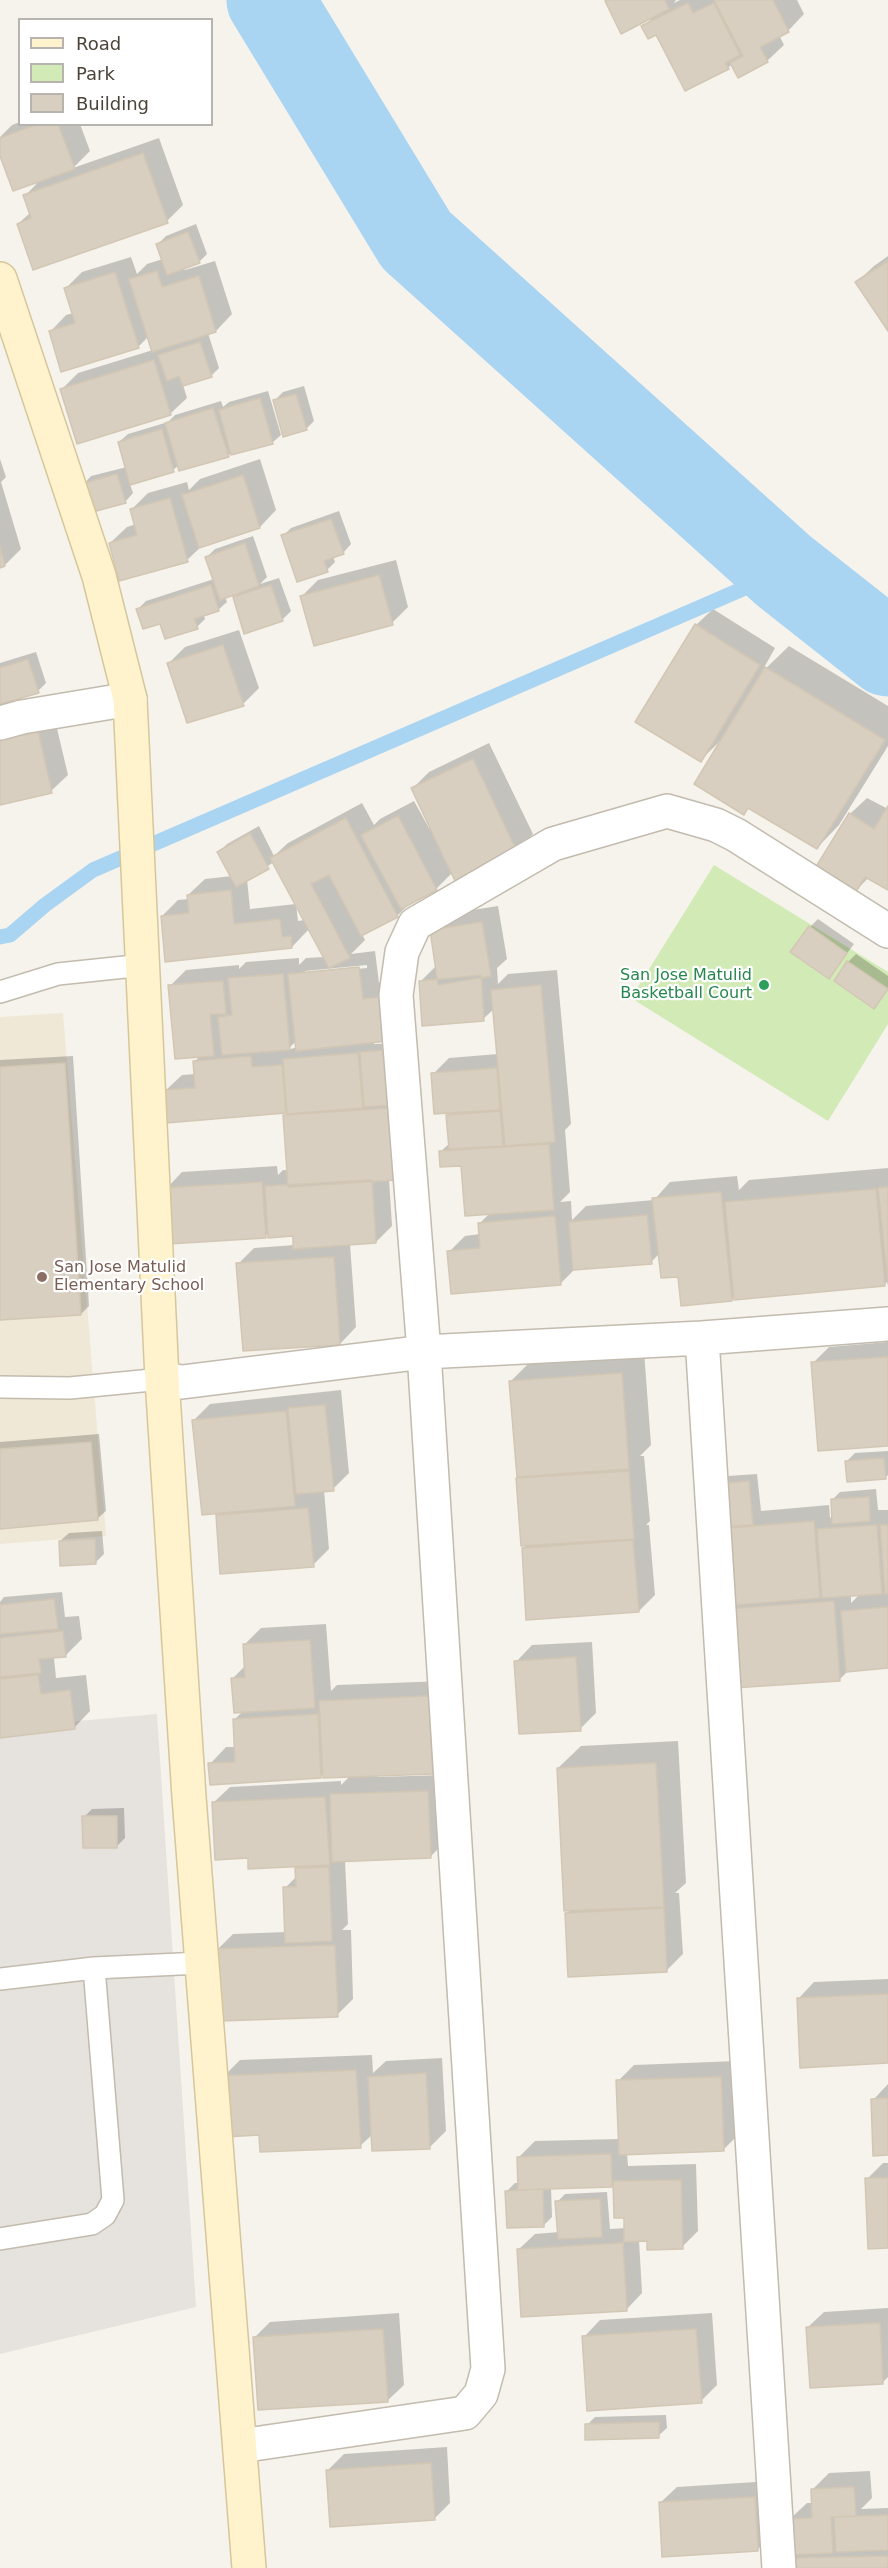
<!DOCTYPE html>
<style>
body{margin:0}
#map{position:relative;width:888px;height:2568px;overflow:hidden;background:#f6f3ec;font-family:"DejaVu Sans",sans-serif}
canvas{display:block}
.legend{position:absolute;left:18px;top:18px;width:195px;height:108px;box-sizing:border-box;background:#fff;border:2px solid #b7b4b0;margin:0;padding:8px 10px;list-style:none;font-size:18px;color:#4b4439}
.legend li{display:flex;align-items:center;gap:12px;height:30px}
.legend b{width:30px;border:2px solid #b7b4b0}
</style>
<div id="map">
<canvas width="888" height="2568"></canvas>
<ul class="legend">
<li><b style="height:8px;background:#fff3cd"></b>Road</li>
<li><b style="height:16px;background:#d2eab5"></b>Park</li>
<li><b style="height:16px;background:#d8cfc1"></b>Building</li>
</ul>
</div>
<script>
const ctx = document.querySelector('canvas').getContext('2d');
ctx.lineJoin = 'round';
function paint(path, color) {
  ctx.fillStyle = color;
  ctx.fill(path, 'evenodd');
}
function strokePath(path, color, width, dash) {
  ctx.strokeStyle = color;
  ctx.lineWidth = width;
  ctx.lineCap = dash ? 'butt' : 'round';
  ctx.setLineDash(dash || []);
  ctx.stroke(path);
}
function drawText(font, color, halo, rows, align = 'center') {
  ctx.font = font + ' "DejaVu Sans",sans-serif';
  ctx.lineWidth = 4.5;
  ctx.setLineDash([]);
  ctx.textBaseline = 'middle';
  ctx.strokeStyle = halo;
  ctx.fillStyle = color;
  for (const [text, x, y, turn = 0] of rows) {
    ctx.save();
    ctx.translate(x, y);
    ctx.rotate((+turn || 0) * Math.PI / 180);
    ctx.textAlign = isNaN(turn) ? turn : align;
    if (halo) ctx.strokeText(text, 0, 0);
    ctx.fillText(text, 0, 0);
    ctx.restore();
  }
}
const industrial = new Path2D(`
 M157,1714L196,2307L0,2354V1728Z`);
const education = new Path2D(`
 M63,1013L106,1536L0,1544V1017Z`);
const green = new Path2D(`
 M714,865L888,972V1024L828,1121L631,998Z`);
const shadow = new Path2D(`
 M608,0H676L674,3L680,0H797L804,14L788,31L779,35L784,45L767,61L738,76L732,64L728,68L643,27L654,16Z
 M20,122V124H80L90,151L73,168L159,138L183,205L167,221L18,224L31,212L25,196L41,179L0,152V137L12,125Z
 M196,224L207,254L199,262L184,268L185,270L215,261L232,314L216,331L208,333L219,368L211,376L183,385L187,398L170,414L62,389L78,373L153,350L149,336L138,347L50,332L66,315L74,313L66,288L82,272L131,257L137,274L147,264L163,259L158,244L166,236Z
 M888,256V329L857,282L874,266Z
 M304,386L314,421L306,429L275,400L283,392Z
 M268,391L281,435L272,443L232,452L228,456L179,465L173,470L130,484L133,493L125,502L83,485L91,476L127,467L119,442L128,434L168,422L175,415L221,401L223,407L229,402Z
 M0,459L6,477L1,482L21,549L5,565L0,566Z
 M260,459L276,510L260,527L203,545L187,560L110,543L127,527L136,524L132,509L148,493L187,482L189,490L200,479Z
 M339,511L351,544L343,553L333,556L335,562L327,570L283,536L291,528Z
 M253,536L267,577L260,584L279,578L291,611L282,620L234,597L241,591L225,596L227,602L218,610L204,615L205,619L197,627L161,622L138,609L146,601L214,579L207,557L215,549Z
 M396,560L408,607L392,623L302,596L318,580Z
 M713,609L775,648L761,673L789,646L888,706V746L839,825L817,848L750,807L743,814L721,740L701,760L696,625Z
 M239,630L259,688L243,704L169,663L185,647Z
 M36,652L46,683L38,691L0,703V663Z
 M54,716L68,775L51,791L0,803V728Z
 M489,743L533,834L516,850L453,872L436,889L411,902L397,916L362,934L365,940L351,954L375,951L379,983L397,981L374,1041V1044L397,1043L389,1179L392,1226L376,1242L350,1244L356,1327L340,1344L238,1264L254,1248L295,1245V1235L269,1232L265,1236L166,1189L182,1172L277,1166L278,1175L283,1170H288L284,1116L289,1111L168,1122L165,1091L182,1075L196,1074L195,1061L201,1055L170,986L186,970L239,965V969L246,962L299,958V965L306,958L324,957L309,929L292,947L162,916L178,900L189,899L188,895L205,879L232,876L219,852L227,844L259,826L274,856L288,843L362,803L374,825L380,819L414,801L429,828L431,827L413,788L429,772ZM274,862L296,904L250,909L247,879ZM296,904L305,920L298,921ZM367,965V968L305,974V971ZM297,1041V1047L288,1050L292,1045Z
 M867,798L888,809V888L869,877L854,893L850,814Z
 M498,906L507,959L497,968L498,984L508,974L557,970L571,1124L565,1130L570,1192L560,1202L571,1201L572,1220L586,1206L654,1200L670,1182L737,1176L739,1190L749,1180L888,1168V1281L884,1285L735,1297L732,1300L679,1275L659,1254L651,1262L575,1269L560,1284L449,1252L465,1236L480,1234L479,1224L490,1213L463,1164L440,1152L450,1143L448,1115L451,1111L433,1074L449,1058L498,1054L494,1009L483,1019L421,981L437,965L431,930L447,914Z
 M818,919L854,944L829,977L810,927Z
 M856,954L888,976V990L874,1007L848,962Z
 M73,1056L89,1306L81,1314L0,1318V1060Z
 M888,1342V1445L813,1363L829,1347Z
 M644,1351L651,1445L640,1456H644L650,1521L646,1525H649L655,1595L639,1611L523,1548L528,1544L518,1479L521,1475L511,1381L533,1359Z
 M341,1390L349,1473L333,1489L324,1490L329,1549L313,1565L217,1516L221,1512L194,1420L210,1404Z
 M99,1434L106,1511L97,1519L0,1527V1442Z
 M888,1451V1475L885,1478L847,1461L855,1453Z
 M757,1474L761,1511L829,1505L830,1518L833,1515L832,1500L840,1492L876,1489L878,1510H888V1667L849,1670L840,1679L735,1687L720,1485L728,1476ZM860,1594L851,1603V1595Z
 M102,1531L104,1554L96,1562L60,1541L69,1533Z
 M62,1592L65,1617L79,1616L82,1639L66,1655L54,1658L56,1678L86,1675L90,1711L74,1728L0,1736V1602L4,1597Z
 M326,1624L331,1691L337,1685L445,1681L448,1756L432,1772L377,1774V1777L444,1775L447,1840L430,1857L345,1860L348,1924L342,1930H351L353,1999L337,2015L217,1950L233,1934L286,1932L285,1888L297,1876V1868L300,1865L249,1857L213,1803L230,1787L341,1781V1785L350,1776L324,1773L320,1777L210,1764L226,1747H236L234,1720L243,1711L232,1679L246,1665L245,1644L261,1628Z
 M592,1642L596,1713L580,1729L516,1662L532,1645Z
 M678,1741L686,1883L675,1893H679L683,1954L667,1970L566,1914L571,1909L558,1768L581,1746Z
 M124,1808L125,1838L117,1846L84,1817L92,1809Z
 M888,1979V2062L798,1999L814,1982Z
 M372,2055L373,2073L386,2061L442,2058L446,2131L429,2148L373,2134L360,2146L260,2133L223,2077L240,2060Z
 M737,2061L739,2134L723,2150L627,2153L628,2166L696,2164L698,2231L682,2247L649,2239L639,2240L642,2293L626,2310L518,2250L535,2234L559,2232L557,2202L565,2194L607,2192L610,2229L626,2228V2216L614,2186L551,2187L552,2217L544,2225L507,2191L515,2183H520L519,2157L535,2141L620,2139L618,2081L634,2065Z
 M888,2084V2154L873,2100Z
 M883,2163H888V2247L867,2179Z
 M888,2308V2377L883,2382L807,2328L824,2312Z
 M399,2313L404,2385L387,2401L254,2338L270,2322Z
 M712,2313L717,2385L701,2401L584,2337L600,2320Z
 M666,2415L667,2428L658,2436L587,2425L595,2417Z
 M447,2447L450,2503L434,2519L328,2470L344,2454Z
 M870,2471L872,2498L861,2509L888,2508V2568H790V2519L807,2503H813L812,2490L829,2473Z
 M771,2481L774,2533L757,2550L660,2503L677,2487Z`);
const stream = new Path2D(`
 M0,937L10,935L45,905L93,870L784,571`);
const river = new Path2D(`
 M270,0L416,240L784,571L888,653`);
const building = new Path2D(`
 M607,0H665L669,9L621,34L605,1Z
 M714,0H773L789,32L760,47L768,62L738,78L730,63L743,56Z
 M688,3L693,13L714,3L740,55L725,63L729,69L685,91L656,35L648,39L641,26Z
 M38,124H58L75,169L13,191L0,156V138Z
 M143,153L168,223L33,270L17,224L31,218L23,195Z
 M188,232L200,263L167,275L156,244Z
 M888,261V331L855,282Z
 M157,271L162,287L199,276L216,332L152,352L129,279Z
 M115,272L139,348L61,372L49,331L75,323L64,288Z
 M200,342L212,377L183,386L179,376L167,381L158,355Z
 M154,360L171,415L77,444L60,389Z
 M296,394L307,430L283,437L273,400Z
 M260,398L273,444L231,455L219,410Z
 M213,408L229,457L179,471L165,423Z
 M162,429L174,472L130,485L118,442Z
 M117,474L126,503L89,513L81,484Z
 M243,475L260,528L199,548L182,495Z
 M170,498L188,562L119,581L109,543L137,535L130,509Z
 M331,519L344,554L324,561L328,572L297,582L281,535Z
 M245,543L259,586L220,600L205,557Z
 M0,548L5,566L0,568Z
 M379,575L393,625L314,646L300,596Z
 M211,585L219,611L194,619L198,629L165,639L160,624L143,629L136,609Z
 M271,585L283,621L244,634L233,597Z
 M695,624L760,665L701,762L635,722Z
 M223,645L244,706L187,723L167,663Z
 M28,659L39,693L0,704V668Z
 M765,667L885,740L817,849L748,808L744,815L694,784Z
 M38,731L52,793L0,805V740Z
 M473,759L517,852L455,881L411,788Z
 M888,806V890L865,877L854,895L814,870L849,813L874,829Z
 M398,816L437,890L401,909L361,835Z
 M346,818L398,917L361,936L329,875L311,884L350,958L329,968L270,858Z
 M250,833L269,869L236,887L217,852Z
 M231,890L234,924L280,919L282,937L291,936L292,948L165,962L161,916L189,913L187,895Z
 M482,922L491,976L438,985L430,930Z
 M809,926L847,953L829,979L790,952Z
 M847,961L888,989L874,1009L834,981Z
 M359,967L363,999L382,997L387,1041L296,1051L288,974Z
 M283,974L290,1050L222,1055L218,1017L232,1015L228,978Z
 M481,975L484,1021L422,1026L419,981Z
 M223,981L226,1014H210L214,1056L175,1059L168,985Z
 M541,985L555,1142L505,1146L491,990Z
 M389,1050L393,1105L364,1107L360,1052Z
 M358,1053L363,1108L287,1114L283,1059Z
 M251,1056L252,1067L282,1065L286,1113L166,1123L164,1090L195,1088L193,1061Z
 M65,1063L81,1315L0,1320V1067Z
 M497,1068L500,1110L434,1114L431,1073Z
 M391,1108L396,1180L288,1187L283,1115Z
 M500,1111L503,1146L449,1149L446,1115Z
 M549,1144L554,1210L465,1216L461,1166L440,1167L439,1151Z
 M372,1180L376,1243L293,1249V1236L268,1238L265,1186Z
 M262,1182L266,1238L169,1244L165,1188Z
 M888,1187V1284L878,1188Z
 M876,1189L885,1286L734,1300L725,1202Z
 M721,1192L732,1301L681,1306L678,1277L661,1278L652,1198Z
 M647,1215L652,1264L573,1270L569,1222Z
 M555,1216L561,1285L451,1294L447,1251L480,1248L478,1223Z
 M334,1257L340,1345L243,1351L236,1263Z
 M888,1357V1446L818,1451L811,1362Z
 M622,1373L629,1469L517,1477L509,1381Z
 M325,1405L334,1491L296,1494L288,1408Z
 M286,1411L295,1506L202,1515L192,1420Z
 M91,1442L98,1520L0,1529V1449Z
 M884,1458L886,1479L847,1482L845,1461Z
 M629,1471L634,1539L521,1546L516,1478Z
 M749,1481L753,1525L722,1527L718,1484Z
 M869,1497L870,1521L832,1524L831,1499Z
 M308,1508L314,1567L220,1574L216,1515Z
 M814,1521L820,1598L725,1606L718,1529Z
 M877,1525L882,1594L822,1598L817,1529Z
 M880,1525H888V1593L885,1594Z
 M95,1539L96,1564L60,1566L59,1541Z
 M633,1540L639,1612L526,1620L522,1548Z
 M54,1599L58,1629L0,1634V1605Z
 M834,1601L840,1681L733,1688L727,1609Z
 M888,1607V1668L846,1672L841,1611Z
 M63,1631L66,1657L39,1659L41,1673L0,1677V1638Z
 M310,1640L315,1708L234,1713L231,1678H245L243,1644Z
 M576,1657L581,1731L519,1734L514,1661Z
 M38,1675L41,1694L70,1690L75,1729L0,1738V1679Z
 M429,1696L433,1774L323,1778L319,1701Z
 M318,1714L321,1778L210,1785L208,1763L235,1762L233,1719Z
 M656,1763L664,1907L564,1911L557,1768Z
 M428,1791L431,1858L332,1862L330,1794Z
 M325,1797L330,1865L248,1869V1858L215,1860L212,1802Z
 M82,1816H117V1848H83Z
 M329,1867L332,1941L285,1943L283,1887H296L295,1868Z
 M664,1908L667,1972L568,1977L565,1913Z
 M335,1945L338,2017L219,2021L215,1949Z
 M888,1994V2063L800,2068L797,1998Z
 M356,2070L361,2148L260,2152L259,2135L225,2137L222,2076Z
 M426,2073L430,2149L372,2151L368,2077Z
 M721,2077L724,2151L619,2155L616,2080Z
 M888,2098V2155L873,2156L871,2099Z
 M611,2154L612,2187L518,2190L517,2157Z
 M865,2178H888V2248L868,2249Z
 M681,2180L683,2249L647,2250V2241L624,2242V2218H614L613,2181Z
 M543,2189L544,2227L507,2228L505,2191Z
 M600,2199L602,2237L558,2239L555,2201Z
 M623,2243L627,2311L521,2317L517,2249Z
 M880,2323L883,2384L810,2388L806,2327Z
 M383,2329L388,2402L258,2410L253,2337Z
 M696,2329L702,2403L587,2411L582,2336Z
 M659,2422V2438L585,2440V2424Z
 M431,2463L435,2520L330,2527L326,2470Z
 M854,2487L856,2516L831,2517L833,2553L790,2555L789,2519L812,2518L811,2489Z
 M755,2497L758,2551L662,2557L659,2502Z
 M888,2515V2550L836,2552L834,2517Z
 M888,2556V2568H788V2558Z`);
const lane = new Path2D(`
 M0,992L58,974L144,965
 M0,1387L70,1388L162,1379
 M0,1979L94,1968L201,1963
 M0,2239L92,2224L105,2215L113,2200L94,1968`);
const street = new Path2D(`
 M0,723L22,717L130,699
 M702,1338L779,2568
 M162,1379L182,1382L424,1352L702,1338L888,1324
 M240,2446L465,2413L481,2394L488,2369L424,1352L396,995L402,952L415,924L553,844L667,811L716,825L736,835L888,931`);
const secondary = new Path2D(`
 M0,279L99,576L130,699L162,1379L189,1797L249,2568`);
const markers = [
 [764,985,6,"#2e9e5b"],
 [42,1277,6,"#8d6e63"]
];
const leisureNames = [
 ["San Jose Matulid",752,976],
 ["Basketball Court",752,994]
];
const educationNames = [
 ["San Jose Matulid",54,1268],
 ["Elementary School",54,1286]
];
paint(industrial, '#e6e2dd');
paint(education, '#efe8d6');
paint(green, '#d2eab5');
paint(shadow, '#0003');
strokePath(stream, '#a9d4f2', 15);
strokePath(river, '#a9d4f2', 87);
paint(building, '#d8cfc1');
strokePath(building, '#d3c7b4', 1.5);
strokePath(lane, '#c2bbae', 24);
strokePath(street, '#c2bbae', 36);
strokePath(secondary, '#d6c79b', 36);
strokePath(lane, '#fff', 21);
strokePath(street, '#fff', 33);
strokePath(secondary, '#fff3cd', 33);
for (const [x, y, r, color] of markers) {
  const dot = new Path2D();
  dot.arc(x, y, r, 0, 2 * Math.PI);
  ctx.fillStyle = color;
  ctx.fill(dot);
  strokePath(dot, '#fff', 2);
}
drawText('16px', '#27864d', '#fff', leisureNames, 'right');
drawText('16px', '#785e54', '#fff', educationNames, 'left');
</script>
